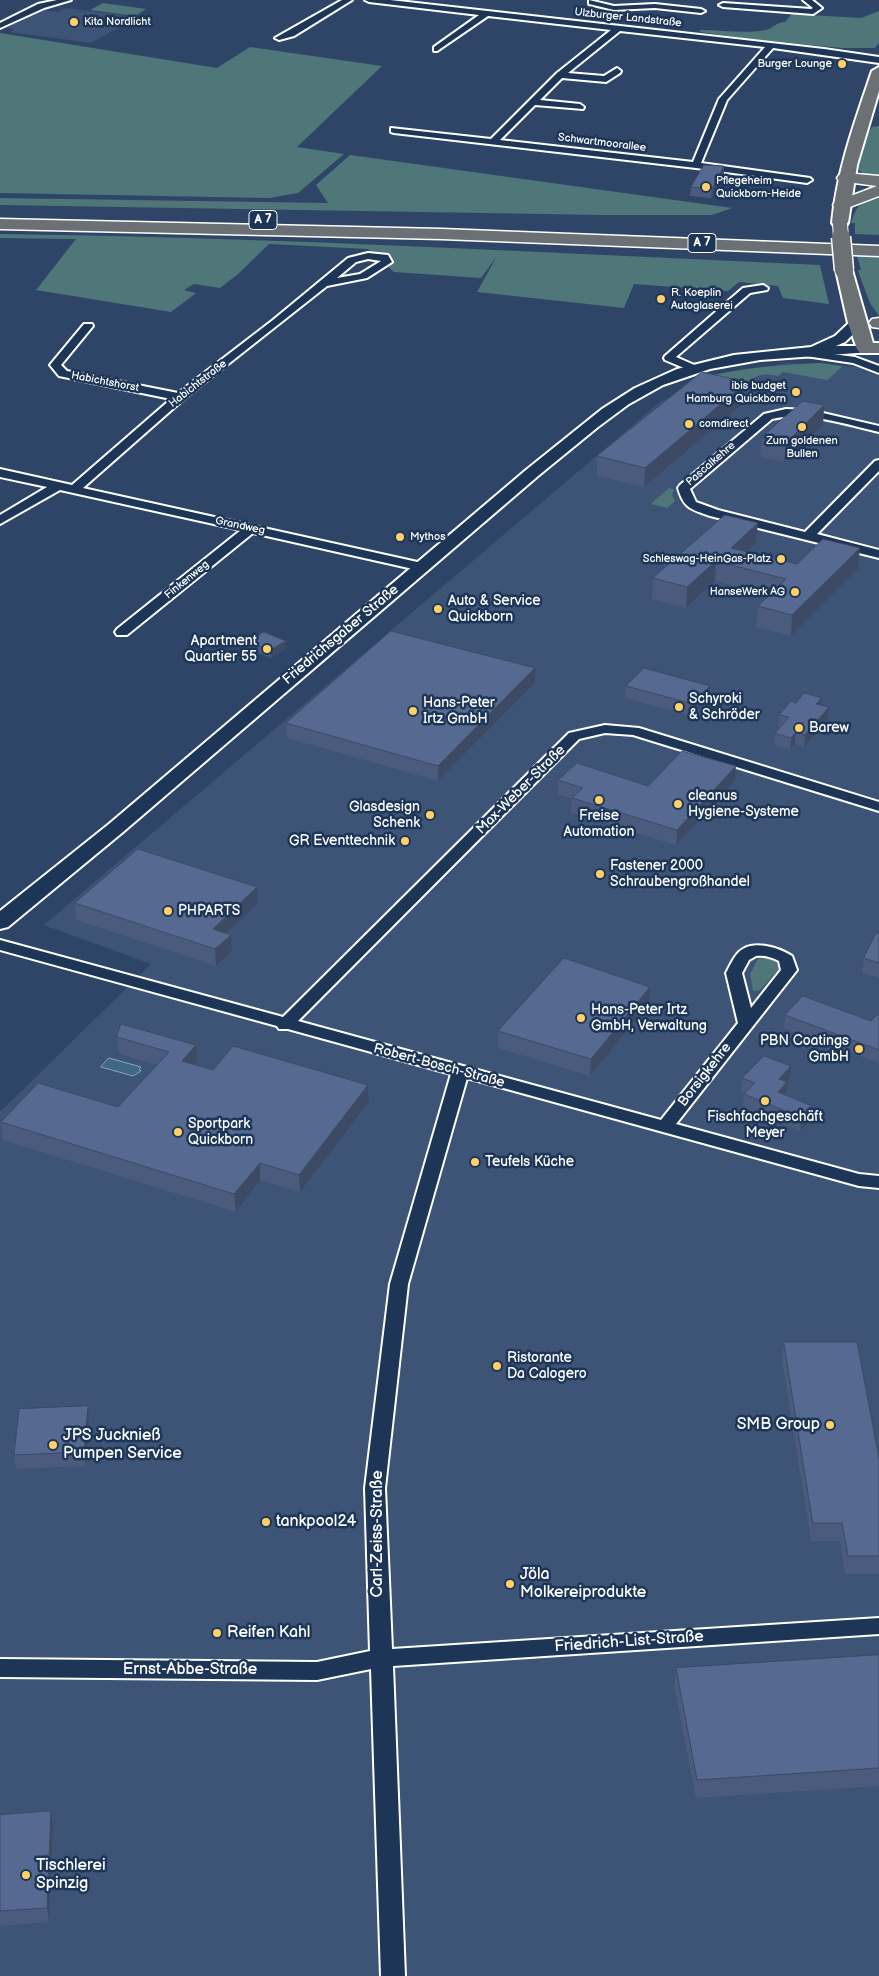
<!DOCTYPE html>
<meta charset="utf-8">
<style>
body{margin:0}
canvas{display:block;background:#2e4568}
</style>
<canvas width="879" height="1976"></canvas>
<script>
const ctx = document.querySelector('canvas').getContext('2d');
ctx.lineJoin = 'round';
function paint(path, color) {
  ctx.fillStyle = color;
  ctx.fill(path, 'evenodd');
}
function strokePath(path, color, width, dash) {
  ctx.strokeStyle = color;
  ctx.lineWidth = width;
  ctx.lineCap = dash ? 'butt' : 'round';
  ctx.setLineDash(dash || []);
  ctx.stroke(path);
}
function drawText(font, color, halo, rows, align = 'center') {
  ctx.font = font + ' "Balsamiq Sans",sans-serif';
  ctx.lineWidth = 5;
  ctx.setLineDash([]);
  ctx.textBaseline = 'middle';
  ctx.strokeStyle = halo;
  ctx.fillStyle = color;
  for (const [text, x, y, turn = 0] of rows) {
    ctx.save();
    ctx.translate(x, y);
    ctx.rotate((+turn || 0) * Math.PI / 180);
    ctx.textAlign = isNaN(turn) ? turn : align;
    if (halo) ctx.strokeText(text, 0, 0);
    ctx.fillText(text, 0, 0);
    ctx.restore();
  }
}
const built = new Path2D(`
 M66,8L137,17L91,43L10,32L14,29L7,28L41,10L58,12Z
 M787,363L879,368V1976H0V1112L151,964L44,925L660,402L717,378Z`);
const green = new Path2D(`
 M103,3L146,9L135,16L90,10Z
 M879,11V43L875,48H843L754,40L700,32V30C722,30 745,34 766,30C773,28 777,22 785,22L792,14L861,18Z
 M0,33L217,68L250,47L382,66L297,147L344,154L298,193L269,198L0,193Z
 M879,126V179L865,176L857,168L869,131L872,127Z
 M350,155L732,208L712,215H602L0,205V198L328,203L316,185Z
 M879,192V235L855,234V223H851C857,204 862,201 879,192Z
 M0,234C274,237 547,253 820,265L829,304L783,298L778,286L739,282L728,291L634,284L624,308L477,292L497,256L481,278L394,272L368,249L269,244L238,274L220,288L194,284L184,290L196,293L171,312L36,290L76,239L0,238Z
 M857,256L879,257V316L870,303L859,274L858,270H861Z
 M820,363L843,366L827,380L783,372L778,376C765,373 757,374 747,383L731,379L706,377C744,367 781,365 820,363Z
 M669,488L674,490L672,495L675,501L667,508L651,504Z
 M767,957L780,962V968L760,990L753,991L750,974L758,959Z`);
const water = new Path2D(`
 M109,1058L141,1067L139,1069L141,1071L133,1076L101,1067Z`);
const minor = new Path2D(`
 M57,0H71L44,8L0,28V23L38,4Z
 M342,0H352L294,36L279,40L275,38Z
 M365,0H390L824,49L879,57V63L773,48L727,100L701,163L810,178L812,180L807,183L696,168L394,133L391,132V128L491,139L557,73L611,30L488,16L437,51H434V47L479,15L369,2ZM620,31L765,47L719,99L693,162L500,140L535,105L583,109L584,107L580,104L540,100L562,78L606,82L620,73L621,71L617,68L604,76L568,73Z
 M589,0L614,6L655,4L701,9L705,11L701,13L655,8L614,10L589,4Z
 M803,0H812L822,8L813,14L723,7L719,5L723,3L811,9L813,8Z
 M368,253L388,255L392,262L367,278L327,286L184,399L83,488L422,563L428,567L426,570L422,571L253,533L127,635H117L115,632L117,629L241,530L60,490L0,524V515L47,487L0,477V469L72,485L171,399L59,376L50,365L84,324H92L93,326L61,365L67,371L178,393L273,320L348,258ZM368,259L381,261L360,274L337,278L356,262Z
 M763,285L768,288L767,290L750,293L676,357L699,367L701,369L699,371H691L665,360L664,358L665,356L743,288Z
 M803,350L855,357L879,366V373L853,363L799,355L798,353L799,351Z
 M786,409L810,410L879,426V432C844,424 808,411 772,419L690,489L696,502L718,510L805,532L875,461L879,460V471L817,534L879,550V558L710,516C691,509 684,509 678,488L680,485L764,414Z
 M605,725L639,728L879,802V811L633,735L605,733L579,739L298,1021L661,1120L738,1023L726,973C730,966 733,958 739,952C752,939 778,947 792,956L797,970L676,1124L859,1174L879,1176V1188L859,1186L467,1078L408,1284L385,1488L392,1649L879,1618V1634L393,1666L405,1976H381L371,1669L317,1680L0,1677V1659L317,1662L370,1651L365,1488L390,1284L451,1074L288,1029H279L277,1026L0,950V940L283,1017L569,733ZM756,956C765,955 771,957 779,961L781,970L751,1008L742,973L749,960Z`);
const secondary = new Path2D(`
 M857,319L862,320L864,323L862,326L845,342L836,346H871L873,349L871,352L760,360L710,369L663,385L629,404L598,427L538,476L123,832L8,927L0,929V911L109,824L526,470L602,409L635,388L677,369L734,355L811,347L835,336L852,320Z`);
const primary = new Path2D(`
 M879,67V91L857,165L848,223L846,226H834L832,223C837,170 855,121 872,71Z
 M844,265L850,267L852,270L873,343H879V353H860L857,349L848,323L836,270L838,267Z`);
const motorway = new Path2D(`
 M845,173L879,176V196L847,208H835L833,205L835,202L877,186L839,181L837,178L839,175Z
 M0,219L442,229L879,246V256L442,239L0,229Z
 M879,318V328L872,327L869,323L872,319Z`);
const primaryBridgeFar1 = new Path2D(`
 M840,223L841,239`);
const primaryBridge = new Path2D(`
 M841,237L844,270`);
const wall = new Path2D(`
 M724,175L711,198L690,196L691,187Z
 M746,401L644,487L597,476V456Z
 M824,405L823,425L784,462L760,457L762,437Z
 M756,543L747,552L797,564L858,569L791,636L756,627L758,606L769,595L715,581L686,608L652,599L653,578Z
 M286,641V649L271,658L249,649L248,642Z
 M535,683L438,781L287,738L286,723Z
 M626,686H710V698L692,716L625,698Z
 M796,703L821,705L829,707L828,719L804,747L795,744L790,749L774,745L775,733L781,727H778L779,715Z
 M558,780L648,786L735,781L676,845L571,813L572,799L558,794Z
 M75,903H258L226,933L231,935L232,951L216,966L76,920Z
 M879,934V978L862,973L864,958Z
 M649,1004L590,1076L498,1048V1031Z
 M785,1015L871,1021L879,1015V1063L784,1028Z
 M121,1024L197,1062L195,1064L213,1070L368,1085L369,1102L300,1192L260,1180L236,1212L3,1140L1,1122L118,1107L157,1065L119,1054L117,1037Z
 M742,1078L790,1080L787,1082L786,1096L812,1106L811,1120L800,1131L743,1107L744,1094L745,1093L741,1091Z
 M784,1342L879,1458V1574H845L840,1541H811L782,1360Z
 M89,1420L86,1466L16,1469L14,1455Z
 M879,1655V1786L696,1798L674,1686L676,1668Z
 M0,1815L53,1825L49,1922L0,1926Z`);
const shadedWall = new Path2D(`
 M724,166V175L711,198L712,189Z
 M747,382L746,401L644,487L645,468Z
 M824,405L823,425L784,462L786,443Z
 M758,523L756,543L733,565L731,548Z
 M860,548L858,569L791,636L792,615Z
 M716,561L715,581L686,608L687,587Z
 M286,641V649L271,658L270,650Z
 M535,668V683L438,781V766Z
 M710,686V698L692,716L693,704Z
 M822,698L821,709L816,704Z
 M829,707L828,719L804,747L805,735Z
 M796,732L795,744L790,749L791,738Z
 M736,766L735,781L676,845L677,830Z
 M257,887L258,903L214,945L213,929Z
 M231,935L232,951L216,966L215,949Z
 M650,987L649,1004L590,1076L591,1059Z
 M196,1045L197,1062L183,1078L182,1061Z
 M791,1066L790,1080L778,1092L779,1079Z
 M787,1082L786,1096L776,1106L778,1092Z
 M368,1085L369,1102L300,1192L299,1175Z
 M812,1106L811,1120L800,1131L802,1118Z
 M260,1163V1180L236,1212L234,1194Z
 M88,1406L89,1420L86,1466L84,1452Z
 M51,1811L53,1825L49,1922L47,1908Z`);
const building = new Path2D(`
 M704,165L724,166L712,189L691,187Z
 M702,372L747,382L645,468L597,456Z
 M803,401L824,405L786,443L762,437Z
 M725,515L758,523L731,548L797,564L823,539L860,548L792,615L758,606L786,579L716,561L687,587L653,578Z
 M391,631L535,668L438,766L286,723Z
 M264,632L286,641L270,650L248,642Z
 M644,668L710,686L693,704L626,686Z
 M804,693L822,698L816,704L829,707L805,735L796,732L791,738L775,733L789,717L779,715L791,701L796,703Z
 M682,751L736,766L677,830L572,798L583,788L558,780L577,763L648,786Z
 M138,849L257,887L213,929L231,935L215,949L75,903Z
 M876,933L879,934V963L864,958Z
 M564,958L650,987L591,1059L498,1031Z
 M803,996L871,1021L877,1015H879V1050L785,1015Z
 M121,1024L196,1045L182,1061L213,1070L233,1046L368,1085L299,1175L260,1163L234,1194L1,1122L38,1083L118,1107L169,1052L117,1037Z
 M764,1056L791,1066L779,1079L787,1082L778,1092L812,1106L802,1118L744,1094L755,1083L742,1078Z
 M784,1342H857L879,1458V1556H848L842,1523H813Z
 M88,1406L84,1452L14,1455L19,1409Z
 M879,1655V1768L697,1780L676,1668Z
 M51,1811L47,1908L0,1911V1815Z`);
const markers = [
 [74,22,5,"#ffd166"],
 [842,64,5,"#ffd166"],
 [706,187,5,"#ffd166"],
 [661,299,5,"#ffd166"],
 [796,392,5,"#ffd166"],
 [689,424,5,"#ffd166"],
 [802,427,5,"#ffd166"],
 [400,537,5,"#ffd166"],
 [781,559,5,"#ffd166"],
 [795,592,5,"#ffd166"],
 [438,609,5,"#ffd166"],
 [267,649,5,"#ffd166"],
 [679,707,5,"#ffd166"],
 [413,711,5,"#ffd166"],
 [799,728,5,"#ffd166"],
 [599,800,5,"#ffd166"],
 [678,804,5,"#ffd166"],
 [430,815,5,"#ffd166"],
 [405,841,5,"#ffd166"],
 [600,874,5,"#ffd166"],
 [168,911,5,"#ffd166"],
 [581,1018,5,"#ffd166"],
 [859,1049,5,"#ffd166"],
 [765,1101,5,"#ffd166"],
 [178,1132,5,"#ffd166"],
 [475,1162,5,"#ffd166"],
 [497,1366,5,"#ffd166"],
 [830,1425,5,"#ffd166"],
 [53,1445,5,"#ffd166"],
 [266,1522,5,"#ffd166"],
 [510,1584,5,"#ffd166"],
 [217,1633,5,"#ffd166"],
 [26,1875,5,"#ffd166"]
];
const farStreetnames = [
 ["Ulzburger Landstraße",628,18,6],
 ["Schwartmoorallee",602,143,7],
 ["Habichtshorst",105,382,11],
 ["Habichtstraße",198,384,-38],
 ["Pascalkehre",711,464,-41],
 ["Grandweg",240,526,12],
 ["Finkenweg",187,580,-39]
];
const farPoinames = [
 ["Kita Nordlicht",84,22],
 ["Burger Lounge",832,64,"right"],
 ["Pflegeheim",716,181],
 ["Quickborn-Heide",716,194],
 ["R. Koeplin",671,293],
 ["Autoglaserei",671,306],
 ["ibis budget",786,386,"right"],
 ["Hamburg Quickborn",786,399,"right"],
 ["comdirect",699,424],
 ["Zum goldenen",802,441,"center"],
 ["Bullen",802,454,"center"],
 ["Mythos",410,537],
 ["Schleswag-HeinGas-Platz",771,559,"right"],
 ["HanseWerk AG",785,592,"right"]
];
const shields = [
 [263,220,28],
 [702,243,28]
];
const shieldNames = [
 ["A 7",263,220],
 ["A 7",702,243]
];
const poiNames = [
 ["Auto & Service",448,601],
 ["Quickborn",448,617],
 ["Apartment",257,641,"right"],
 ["Quartier 55",257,657,"right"],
 ["Schyroki",689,699],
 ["& Schröder",689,715],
 ["Hans-Peter",423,703],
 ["Irtz GmbH",423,719],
 ["Barew",809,728],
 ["cleanus",688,796],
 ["Hygiene-Systeme",688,812],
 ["Glasdesign",420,807,"right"],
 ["Schenk",420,823,"right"],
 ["Freise",599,816,"center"],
 ["Automation",599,832,"center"],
 ["GR Eventtechnik",395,841,"right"],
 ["Fastener 2000",610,866],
 ["Schraubengroßhandel",610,882],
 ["PHPARTS",178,911],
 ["Hans-Peter Irtz",591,1010],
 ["GmbH, Verwaltung",591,1026],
 ["PBN Coatings",849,1041,"right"],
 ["GmbH",849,1057,"right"],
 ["Fischfachgeschäft",765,1117,"center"],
 ["Meyer",765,1133,"center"],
 ["Sportpark",188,1124],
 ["Quickborn",188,1140],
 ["Teufels Küche",485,1162],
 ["Ristorante",507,1358],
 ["Da Calogero",507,1374]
];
const streetNames = [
 ["Friedrichsgaber Straße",341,635,-40],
 ["Max-Weber-Straße",521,790,-45],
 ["Robert-Bosch-Straße",439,1066,15],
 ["Borsigkehre",705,1075,-52]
];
const nearPoinames = [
 ["SMB Group",820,1425,"right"],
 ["JPS Jucknieß",63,1436],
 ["Pumpen Service",63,1454],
 ["tankpool24",276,1522],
 ["Jöla",520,1575],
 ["Molkereiprodukte",520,1593],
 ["Reifen Kahl",227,1633],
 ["Tischlerei",36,1866],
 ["Spinzig",36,1884]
];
const nearStreetnames = [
 ["Carl-Zeiss-Straße",378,1534,-90],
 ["Friedrich-List-Straße",629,1642,-4],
 ["Ernst-Abbe-Straße",190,1670]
];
paint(built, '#3e5477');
paint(green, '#4f7678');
paint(water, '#406787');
strokePath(water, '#8ca4b7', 1);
strokePath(minor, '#fff', 4);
strokePath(secondary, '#fff', 4);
strokePath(primary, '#fff', 4);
strokePath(motorway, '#fff', 3);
paint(minor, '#1d3557');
paint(secondary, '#1d3557');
paint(primary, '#6b7074');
paint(motorway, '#6b7074');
strokePath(primaryBridgeFar1, '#fff', 16, []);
strokePath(primaryBridge, '#fff', 21, []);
strokePath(primaryBridgeFar1, '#6b7074', 14);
strokePath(primaryBridge, '#6b7074', 18);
paint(wall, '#4a5b7d');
paint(shadedWall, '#3c4a66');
paint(building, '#566a91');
strokePath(building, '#3c4a66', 1);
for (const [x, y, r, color] of markers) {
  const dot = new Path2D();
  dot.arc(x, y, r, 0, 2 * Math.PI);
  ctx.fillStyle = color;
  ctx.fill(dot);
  strokePath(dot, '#1d3557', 2);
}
drawText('11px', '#fff', '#1d3557', farStreetnames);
drawText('11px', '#fff', '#1d3557', farPoinames, 'left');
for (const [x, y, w] of shields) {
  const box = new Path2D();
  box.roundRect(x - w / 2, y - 9.5, w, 19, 4);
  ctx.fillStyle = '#1d3557';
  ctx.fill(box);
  strokePath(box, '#fff', 1);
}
drawText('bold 12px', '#fff', null, shieldNames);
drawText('14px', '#fff', '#1d3557', poiNames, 'left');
drawText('14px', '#fff', '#1d3557', streetNames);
drawText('16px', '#fff', '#1d3557', nearPoinames, 'left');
drawText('16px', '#fff', '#1d3557', nearStreetnames);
</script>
